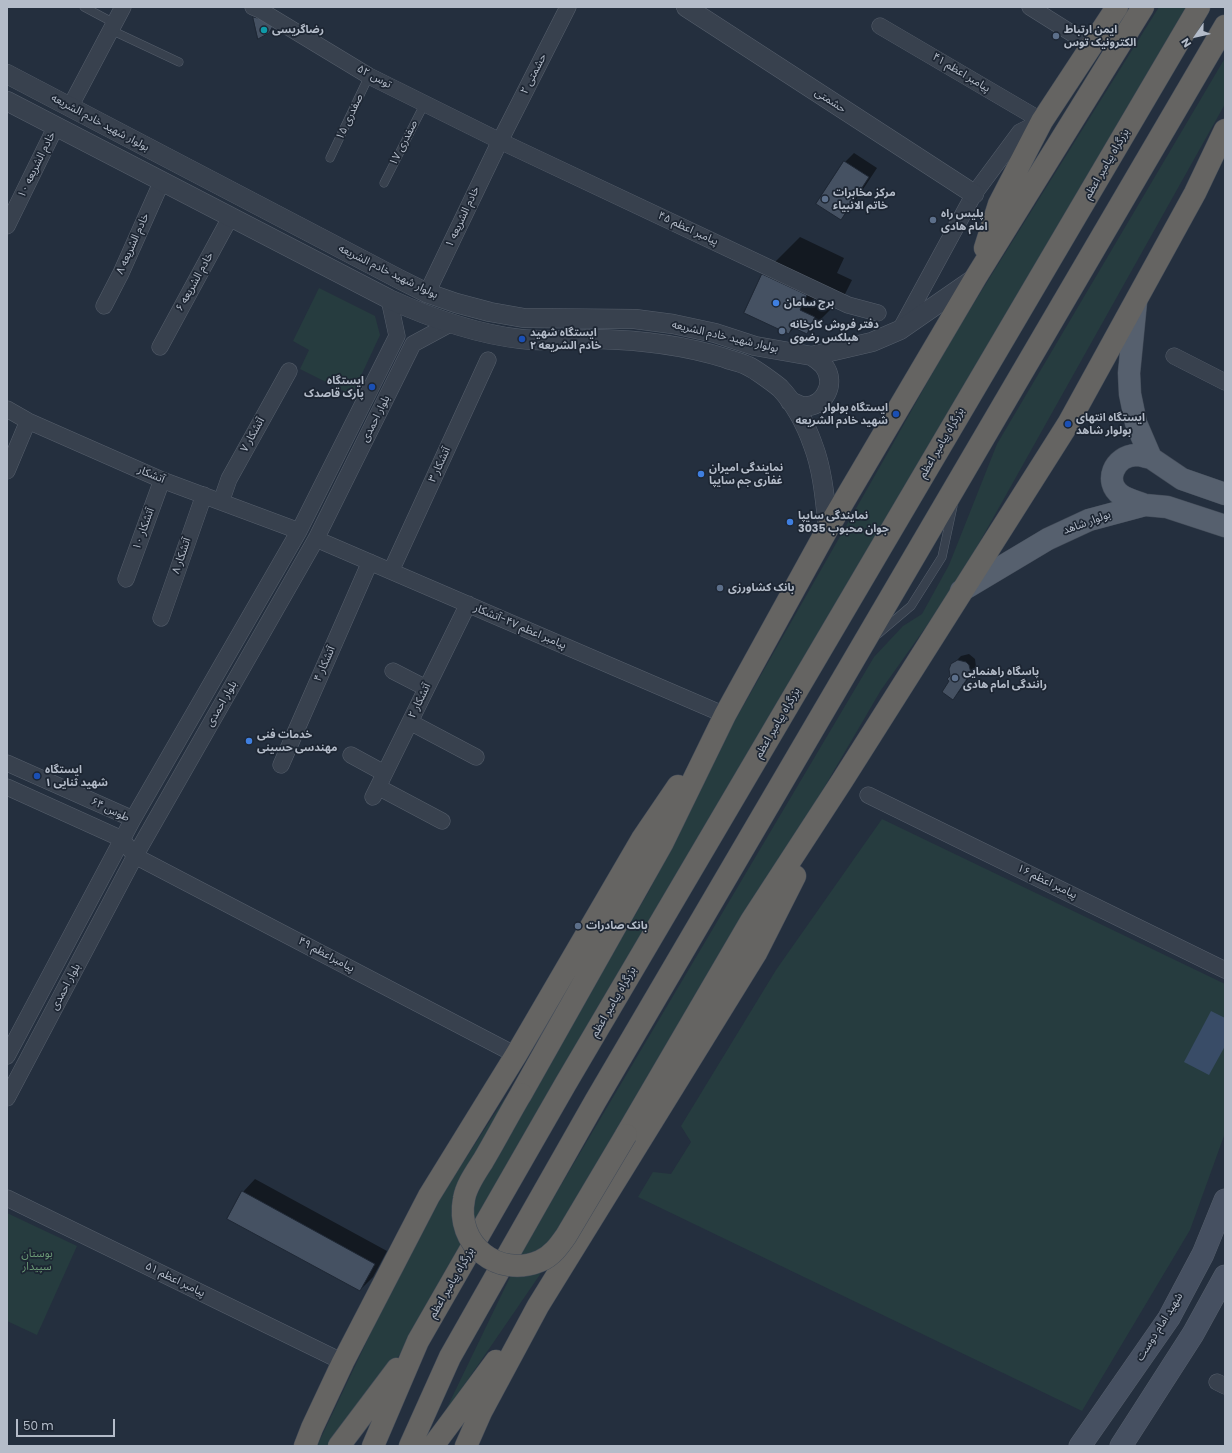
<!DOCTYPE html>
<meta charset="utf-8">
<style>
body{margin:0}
#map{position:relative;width:1232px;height:1453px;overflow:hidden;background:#242f3e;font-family:Poppins,sans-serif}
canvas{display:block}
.frame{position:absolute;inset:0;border:8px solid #b4bcc9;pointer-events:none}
.north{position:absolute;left:1176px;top:16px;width:40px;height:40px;-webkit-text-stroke:3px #1d2633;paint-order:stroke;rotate:236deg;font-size:11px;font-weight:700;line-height:16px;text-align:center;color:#b4bcc9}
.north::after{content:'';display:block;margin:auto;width:14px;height:18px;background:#b4bcc9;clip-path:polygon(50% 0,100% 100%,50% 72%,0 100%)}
.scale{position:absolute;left:16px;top:1419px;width:99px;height:18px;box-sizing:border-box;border:2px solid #b4bcc9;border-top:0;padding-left:5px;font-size:12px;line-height:14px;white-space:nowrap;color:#b4bcc9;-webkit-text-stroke:3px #1d2633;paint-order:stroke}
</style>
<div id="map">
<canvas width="1232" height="1453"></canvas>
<div class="frame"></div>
<div class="north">N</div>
<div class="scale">50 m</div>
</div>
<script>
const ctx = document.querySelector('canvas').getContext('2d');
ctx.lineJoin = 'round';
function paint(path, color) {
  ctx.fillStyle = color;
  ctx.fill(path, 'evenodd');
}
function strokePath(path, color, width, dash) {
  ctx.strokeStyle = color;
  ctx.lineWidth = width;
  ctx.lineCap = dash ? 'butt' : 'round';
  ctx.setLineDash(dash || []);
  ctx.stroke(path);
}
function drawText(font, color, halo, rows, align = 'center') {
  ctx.font = font + ' Poppins,"Noto Sans Arabic",sans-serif';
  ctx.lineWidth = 3.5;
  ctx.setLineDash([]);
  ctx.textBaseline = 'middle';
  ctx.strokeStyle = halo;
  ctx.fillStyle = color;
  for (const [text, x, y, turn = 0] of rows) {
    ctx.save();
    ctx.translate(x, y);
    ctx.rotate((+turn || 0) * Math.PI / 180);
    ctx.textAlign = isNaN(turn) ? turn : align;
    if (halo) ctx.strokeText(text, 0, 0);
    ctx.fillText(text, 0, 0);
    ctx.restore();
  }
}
const green = new Path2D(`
 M1159,7H1186L487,1200L411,1340L329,1446H317L422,1225L505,1098L526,1102L649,891L730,729L890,449L952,338Z
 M1225,58V104L955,586L881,690L539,1276L443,1416L526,1244L874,657L903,626L922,614L949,565L997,444Z
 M319,288L375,316L380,335L352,395L300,369L309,350L293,341Z
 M882,819L1225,984V1133L1190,1230L1082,1411L638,1197L653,1172L671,1174L691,1142L681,1126L776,970Z
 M7,1213L77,1246L37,1335L7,1321Z`);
const water = new Path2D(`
 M1211,1011L1225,1018V1046L1209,1075L1184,1062Z`);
const shadow = new Path2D(`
 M854,153L877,168L850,209L841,219L845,162Z
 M800,237L844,258L837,273L852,280L844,296L807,333L795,327L789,333L763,274Z
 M969,654L975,659L976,667L959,692L953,698L951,676L955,662L961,656Z
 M255,1179L387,1251L373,1277L360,1290L243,1192Z`);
const building = new Path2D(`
 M253,17L267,20L273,26L269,33L258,39Z
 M844,161L869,177L841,220L816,204Z
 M762,274L807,295L800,310L815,317L807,334L792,327L789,334L744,313Z
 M958,660L966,662L969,665L971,673L953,700L942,692L949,681L947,679L950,676L949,669L951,664Z
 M242,1191L375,1264L360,1291L227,1219Z`);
const service = new Path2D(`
 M84,7L114,23
 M111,30L179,62
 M330,158L369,76
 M384,183L425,103
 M878,634L911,606L942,557L953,506`);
const minor = new Path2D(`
 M253,7L260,10L369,76L500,141L848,305L878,313
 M1030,7L1092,46
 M880,26L1042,121
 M70,107L123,7
 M7,226L56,126
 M427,293L500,141L568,7
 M104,306L121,273L162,181
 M900,330L974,194L1020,132L1042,121
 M160,347L231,216
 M1174,356L1225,382
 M7,409L28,421L162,480L299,531
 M7,471L28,421
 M221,502L229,479L289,371
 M316,539L725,715
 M391,571L488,360
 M126,579L162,480
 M161,618L204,495
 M393,671L426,688
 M410,722L476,757
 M351,755L384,773
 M7,763L133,819
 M281,765L370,562
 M7,787L122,839L135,856L516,1055
 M378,787L442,821
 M868,795L1225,970
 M373,797L468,604
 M7,1056L133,819L299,531L397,336L389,299
 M7,1098L135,856L316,539L413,344L450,324
 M7,1198L343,1362
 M1217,1382L1225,1386`);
const tertiary = new Path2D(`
 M686,7L974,194
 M7,74L399,279L427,293L456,303L490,312L524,318L635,319L673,324L715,333L755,346L812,356L872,342L900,330L975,278
 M7,101L389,299C431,318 475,334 521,339C546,342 572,339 597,339C640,340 683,345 725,358C732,361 741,362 748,366C755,369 774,383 780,388C795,404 806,425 813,445C823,471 825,501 828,528
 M790,401C794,403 798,405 802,406C824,409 837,383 824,366C821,362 816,359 812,356`);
const secondary = new Path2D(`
 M1080,1446L1169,1318L1203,1254L1225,1200
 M1121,1446L1193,1334L1225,1276`);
const primary = new Path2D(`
 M1136,302L1129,373L1130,394L1136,423L1151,458L1182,479L1225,494
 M1145,505C1138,502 1128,500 1121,495C1103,482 1114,456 1136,455C1140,455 1146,457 1151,458
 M961,591L1048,539L1089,520L1145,505L1167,507L1225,526`);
const trunk = new Path2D(`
 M985,248L999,204L1042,121L1117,7
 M521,1094L663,842L725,715L828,528L976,277L1143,7
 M626,1135L751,921L842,781L1068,424L1195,193L1225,130
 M305,1446L312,1428L343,1362L429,1196L516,1055L642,839L678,786
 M339,1446L397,1369
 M373,1446L418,1341L566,1083L1199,7
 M410,1446L450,1357L596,1100L1225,26
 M433,1446L496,1361
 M466,1446L481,1412L538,1306L756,953L795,876`);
const trunkBridge = new Path2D(`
 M521,1094C508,1116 496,1139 483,1161C476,1172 466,1186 464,1199C455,1244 498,1279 540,1261C552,1256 559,1246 566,1236L626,1135`);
const markers = [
 [264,30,4,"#0f9aa8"],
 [1056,36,4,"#5c6f8a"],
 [825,199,4,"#5c6f8a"],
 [933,220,4,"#5c6f8a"],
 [776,303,4,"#3f7fe0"],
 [782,331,4,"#5c6f8a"],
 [522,339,4,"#1a4fb4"],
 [372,387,4,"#1a4fb4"],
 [896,414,4,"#1a4fb4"],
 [1068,424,4,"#1a4fb4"],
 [701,474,4,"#3f7fe0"],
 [790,522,4,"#3f7fe0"],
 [720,588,4,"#5c6f8a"],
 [955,678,4,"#5c6f8a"],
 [249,741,4,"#3f7fe0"],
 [37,776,4,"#1a4fb4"],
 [578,926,4,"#5c6f8a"]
];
const poiNames = [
 ["رضاگریسی",272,30],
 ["ایمن ارتباط",1064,30],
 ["الکترونیک توس",1064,43],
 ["مرکز مخابرات",833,193],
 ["خاتم الانبیاء",833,206],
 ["پلیس راه",941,214],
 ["امام هادی",941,227],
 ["برج سامان",784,303],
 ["دفتر فروش کارخانه",790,325],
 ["هبلکس رضوی",790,338],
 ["ایستگاه شهید",530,333],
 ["خادم الشریعه ۲",530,346],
 ["ایستگاه",364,381,"right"],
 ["پارک قاصدک",364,394,"right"],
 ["ایستگاه بولوار",888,408,"right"],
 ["شهید خادم الشریعه",888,421,"right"],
 ["ایستگاه انتهای",1076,418],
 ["بولوار شاهد",1076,431],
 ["نمایندگی امیران",709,468],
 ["غفاری جم سایپا",709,481],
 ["نمایندگی سایپا",798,516],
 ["جوان محبوب 3035",798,529],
 ["بانک کشاورزی",728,588],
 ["پاسگاه راهنمایی",963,672],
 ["رانندگی امام هادی",963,685],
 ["خدمات فنی",257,735],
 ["مهندسی حسینی",257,748],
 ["ایستگاه",45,770],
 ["شهید ثنایی ۱",45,783],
 ["بانک صادرات",586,926]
];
const streetNames = [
 ["پیامبر اعظم ۴۱",961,73,31],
 ["حشمتی ۲",534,74,-63],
 ["توس ۵۲",374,77,28],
 ["حشمتی",830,101,33],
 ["صفدری ۱۵",350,117,-65],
 ["بولوار شهید خادم الشریعه",100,123,28],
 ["صفدری ۱۷",404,143,-63],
 ["بزرگراه پیامبر اعظم",1107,164,-60],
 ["خادم الشریعه ۱۰",37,165,-64],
 ["خادم الشریعه ۱",463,217,-65],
 ["پیامبر اعظم ۴۵",688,229,25],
 ["خادم الشریعه ۸",133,244,-66],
 ["بولوار شهید خادم الشریعه",388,272,26],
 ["خادم الشریعه ۶",195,282,-61],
 ["بولوار شهید خادم الشریعه",725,337,13],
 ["بلوار احمدی",376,419,-63],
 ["آتشکار ۷",253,435,-61],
 ["بزرگراه پیامبر اعظم",942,443,-60],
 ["آتشکار ۳",440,465,-65],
 ["آتشکار",151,475,23],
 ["بولوار شاهد",1087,523,-20],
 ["آتشکار ۱۰",144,529,-70],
 ["آتشکار ۸",182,556,-71],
 ["پیامبر اعظم ۴۷-آتشکار",520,627,23],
 ["آتشکار ۴",325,664,-66],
 ["آتشکار ۲",420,701,-64],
 ["بلوار احمدی",222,704,-60],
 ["بزرگراه پیامبر اعظم",778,723,-60],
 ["طوس ۶۴",110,810,26],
 ["پیامبر اعظم ۱۶",1047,882,26],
 ["پیامبراعظم ۴۹",326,955,28],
 ["بلوار احمدی",66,987,-62],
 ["بزرگراه پیامبر اعظم",614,1002,-60],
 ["پیامبر اعظم ۵۱",175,1280,26],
 ["بزرگراه پیامبر اعظم",452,1283,-60],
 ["شهید امام دوست",1160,1327,-58]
];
const parkNames = [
 ["بوستان",37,1254],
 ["سپیدار",37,1267]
];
paint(green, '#263c3f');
paint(water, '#394c67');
paint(shadow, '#0007');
paint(building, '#455162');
strokePath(building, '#1f2835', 1);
strokePath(service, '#565f6c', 9);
strokePath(minor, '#565f6c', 17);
strokePath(tertiary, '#565f6c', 20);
strokePath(secondary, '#565f6c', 23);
strokePath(primary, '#414a57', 23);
strokePath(trunk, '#434c59', 23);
strokePath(service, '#38414e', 8);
strokePath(minor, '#38414e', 16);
strokePath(tertiary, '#38414e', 19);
strokePath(secondary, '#465061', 22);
strokePath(primary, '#56606e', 22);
strokePath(trunk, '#656462', 22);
strokePath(trunkBridge, '#434c59', 23, []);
strokePath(trunkBridge, '#656462', 22);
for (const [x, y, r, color] of markers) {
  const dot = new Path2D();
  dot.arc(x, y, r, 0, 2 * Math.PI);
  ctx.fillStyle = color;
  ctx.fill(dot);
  strokePath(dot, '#1d2633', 1.5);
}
drawText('bold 11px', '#b4bcc9', '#1d2633', poiNames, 'left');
drawText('11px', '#b4bcc9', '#1d2633', streetNames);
drawText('11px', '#6b9a76', '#1d2633', parkNames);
</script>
